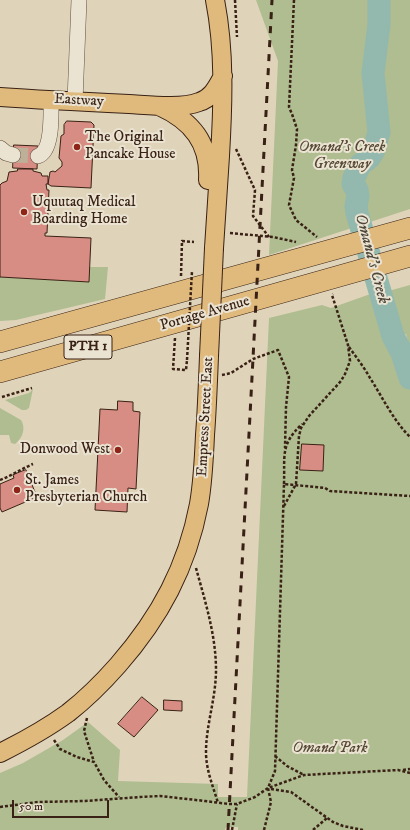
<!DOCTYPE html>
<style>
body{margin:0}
#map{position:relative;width:410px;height:830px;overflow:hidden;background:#dfd4b9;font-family:"IM FELL DW Pica",serif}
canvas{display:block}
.scale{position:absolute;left:12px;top:800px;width:97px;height:18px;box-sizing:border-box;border:2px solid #392115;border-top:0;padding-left:5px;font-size:12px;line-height:14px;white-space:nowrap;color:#392115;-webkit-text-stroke:3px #eae3d2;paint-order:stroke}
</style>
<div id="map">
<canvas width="410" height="830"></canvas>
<div class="scale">50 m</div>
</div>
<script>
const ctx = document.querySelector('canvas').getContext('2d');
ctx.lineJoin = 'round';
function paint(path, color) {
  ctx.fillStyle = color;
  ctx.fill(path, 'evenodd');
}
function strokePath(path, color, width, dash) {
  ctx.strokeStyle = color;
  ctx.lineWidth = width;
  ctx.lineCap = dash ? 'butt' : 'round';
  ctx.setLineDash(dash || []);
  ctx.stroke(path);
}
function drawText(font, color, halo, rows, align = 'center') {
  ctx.font = font + ' "IM FELL DW Pica",serif';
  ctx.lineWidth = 4;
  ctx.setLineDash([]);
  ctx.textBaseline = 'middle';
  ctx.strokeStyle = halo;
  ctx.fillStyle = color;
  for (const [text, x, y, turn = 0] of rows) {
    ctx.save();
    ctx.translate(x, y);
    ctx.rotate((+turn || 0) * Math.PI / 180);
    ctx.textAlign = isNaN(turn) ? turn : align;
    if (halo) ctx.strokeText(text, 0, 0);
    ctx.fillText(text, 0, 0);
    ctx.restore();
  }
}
const green = new Path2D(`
 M256,0H410V209L269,255L278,61Z
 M90,267H108L105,299L16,320L0,321V277L88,282Z
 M410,285V348L406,334L399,333L385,292Z
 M376,292L383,313L387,337L401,359L403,371L410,388V830H238V827H226L225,830H0V773L23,763L63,740L88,722L120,750L118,781L218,784V797H247L269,318L322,305L331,308Z
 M33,389L29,408L26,410H22L5,400L29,393Z
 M0,408L21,420C26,428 23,438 15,444L11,443L9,435H0Z`);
const river = new Path2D(`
 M379,0V24L373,73L379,132L374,150L370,157L360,165L354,178L353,184L357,190L358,196L356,206L357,213L393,336L402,353L410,378`);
const building = new Path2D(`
 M67,121L91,122L94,125L91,188L51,186L48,184L50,172L53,171L55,172L62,166V162L59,158L61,136L64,134V125Z
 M14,145L38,146L37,169L13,168Z
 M18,169H33V171L41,173L42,176H48V184H46L47,190H49L47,233H45V236L91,238L89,282L0,277V185L2,183L7,181L9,172L17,171Z
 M118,401L133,402V411L140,412L136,489L128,488L127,512L95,510L100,409L117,410Z
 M302,444L324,445L323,471L300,470Z
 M26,470L37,497L2,512L0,508V484L14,478L13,475Z
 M142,697L158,710L134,737L118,724Z
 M164,700L182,701V711L164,710Z`);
const minorTunnel = new Path2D(`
 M13,155L38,156`);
const path = new Path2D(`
 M235,0L237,37
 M294,0L289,107L292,114L297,129L296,145L292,170L294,178L289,205L296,220L317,237
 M236,149L255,190L253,216L269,237
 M230,233L273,237L296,242
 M181,276L182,241L194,242
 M175,338L173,369L186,370L187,360
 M349,347C356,357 364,367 370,378C383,398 393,420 410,437
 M222,375L231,373L253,359L278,350L289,377L286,407L285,448
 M2,397L32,388
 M0,480C11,476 21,469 33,464
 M284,484C285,455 280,445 302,424
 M284,506L296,484L299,436L301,428L309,416L341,381L345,374L350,361L348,345L332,295L333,294
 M196,568C205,601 216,635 216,670C216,698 206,725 206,752C206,770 213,786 218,803
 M87,718L84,731L94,762
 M54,740L60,749L77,757L94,762L104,780L119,797
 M275,756L287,766L304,775
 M403,770L410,769
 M271,789L291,792L333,822L343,826L363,830
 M0,807L38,802L85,801L140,797L160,796L205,801L229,804H237L255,797L268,788L304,775L398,770L410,773
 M232,830L237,804
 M264,830L271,802L268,788L275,771L284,484L325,488L330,491L410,496
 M313,830L327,818`);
const minor = new Path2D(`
 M75,101L79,0
 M0,148L6,153L13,155
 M38,156C53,151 51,114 51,100`);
const major = new Path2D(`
 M0,97C43,100 86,102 129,104C148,105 181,109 199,102C212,98 217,87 223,76
 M159,106C192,121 210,143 208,180
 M214,248C216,217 218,187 220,156C223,104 225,51 215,0
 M0,753C24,741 46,729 68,713C86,699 103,682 118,665C160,617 187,567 199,504C203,481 204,458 205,435C207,409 208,382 209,356`);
const highway = new Path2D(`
 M0,342L410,228
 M0,372L410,256`);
const rail = new Path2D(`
 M228,830L272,0`);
const pathBridge = new Path2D(`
 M187,360L192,271`);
const majorBridge = new Path2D(`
 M209,356L214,248`);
const markers = [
 [77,147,4,"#8f2418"],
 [24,212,4,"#8f2418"],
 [118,450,4,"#8f2418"],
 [17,490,4,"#8f2418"]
];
const shields = [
 [88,347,48]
];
const shieldNames = [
 ["PTH 1",88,347]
];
const streetNames = [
 ["Eastway",79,101,3],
 ["Portage Avenue",205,314,-16],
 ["Empress Street East",206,417,-87]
];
const poiNames = [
 ["The Original",85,138],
 ["Pancake House",85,155],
 ["Uquutaq Medical",32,203],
 ["Boarding Home",32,220],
 ["Donwood West",110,450,"right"],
 ["St. James",25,481],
 ["Presbyterian Church",25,498]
];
const parkNames = [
 ["Omand's Creek",342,148],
 ["Greenway",342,165],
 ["Omand Park",330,749]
];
const waterNames = [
 ["Omand's Creek",371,259,75]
];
paint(green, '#afbd91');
strokePath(river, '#93b8ae', 23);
paint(building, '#d88d84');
strokePath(building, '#392115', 1);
strokePath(minorTunnel, '#beb098', 15, [15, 8]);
strokePath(minor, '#624e3e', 16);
strokePath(major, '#392115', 20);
strokePath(highway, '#392115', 22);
strokePath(path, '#392115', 2.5, [3, 2]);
strokePath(minor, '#eae3d2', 15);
strokePath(major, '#e0ba7c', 18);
strokePath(highway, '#e0ba7c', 21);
strokePath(rail, '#392115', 3, [7, 7]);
strokePath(majorBridge, '#392115', 20, []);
strokePath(pathBridge, '#392115', 2.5, [3, 2]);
strokePath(majorBridge, '#e0ba7c', 18);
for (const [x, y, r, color] of markers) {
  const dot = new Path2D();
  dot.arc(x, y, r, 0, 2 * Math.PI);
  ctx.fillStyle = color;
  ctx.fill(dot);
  strokePath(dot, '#eae3d2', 1.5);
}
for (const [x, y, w] of shields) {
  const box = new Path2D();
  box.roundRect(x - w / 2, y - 12, w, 24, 3);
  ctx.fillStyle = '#eae3d2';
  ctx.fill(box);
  strokePath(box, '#392115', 1);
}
drawText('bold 14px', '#392115', null, shieldNames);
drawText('15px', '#392115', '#eae3d2', streetNames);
drawText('15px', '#392115', '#eae3d2', poiNames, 'left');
drawText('italic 15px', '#564834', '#eae3d2', parkNames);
drawText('italic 16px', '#50473b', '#eae3d2', waterNames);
</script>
